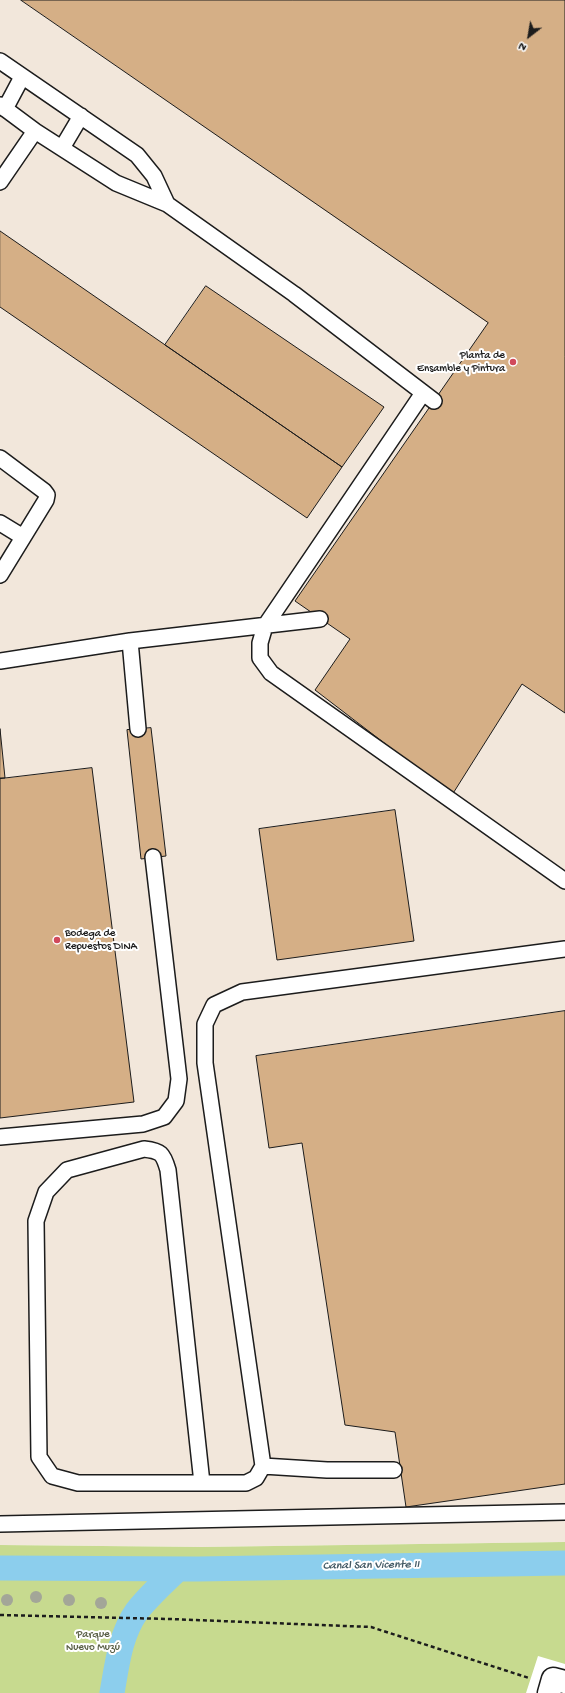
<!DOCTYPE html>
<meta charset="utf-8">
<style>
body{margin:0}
#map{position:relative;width:565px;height:1693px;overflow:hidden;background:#fff;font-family:"Gochi Hand",sans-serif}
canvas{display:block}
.north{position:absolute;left:509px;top:16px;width:40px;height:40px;-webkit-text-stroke:3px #fff;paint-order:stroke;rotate:211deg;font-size:11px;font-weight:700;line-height:16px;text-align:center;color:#1c1c1c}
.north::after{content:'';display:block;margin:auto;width:14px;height:18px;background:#1c1c1c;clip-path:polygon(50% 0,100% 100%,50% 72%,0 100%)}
</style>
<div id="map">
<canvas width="565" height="1693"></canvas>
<div class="north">N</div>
</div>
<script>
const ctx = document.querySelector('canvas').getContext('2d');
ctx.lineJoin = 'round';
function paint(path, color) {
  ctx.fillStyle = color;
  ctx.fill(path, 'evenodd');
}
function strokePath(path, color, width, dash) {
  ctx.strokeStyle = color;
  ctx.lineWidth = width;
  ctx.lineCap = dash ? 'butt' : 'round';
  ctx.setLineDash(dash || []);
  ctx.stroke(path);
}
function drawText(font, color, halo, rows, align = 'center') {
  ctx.font = font + ' "Gochi Hand",sans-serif';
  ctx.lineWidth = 4;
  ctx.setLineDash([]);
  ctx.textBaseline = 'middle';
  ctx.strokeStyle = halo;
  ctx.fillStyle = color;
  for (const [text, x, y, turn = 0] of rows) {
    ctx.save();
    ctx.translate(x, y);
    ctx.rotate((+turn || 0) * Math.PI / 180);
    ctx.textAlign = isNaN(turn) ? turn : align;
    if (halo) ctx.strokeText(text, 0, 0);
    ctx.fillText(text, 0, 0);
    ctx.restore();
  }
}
const built = new Path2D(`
 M0,0H565V1542L202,1547L0,1545Z`);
const green = new Path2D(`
 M565,1542V1664L538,1656L526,1693H0V1545L202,1547Z`);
const canal = new Path2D(`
 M0,1568L198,1569L565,1563
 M112,1693C117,1665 120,1635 137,1611C149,1596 164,1582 178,1569`);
const building = new Path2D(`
 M21,0H565V713L522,684L452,795L315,690L350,639L295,601L488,323Z
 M0,231L342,467L307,518L0,307Z
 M206,286L384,407L342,467L165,345Z
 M151,728L166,856L141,859L127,730Z
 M0,729L5,778H0Z
 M92,768L134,1102L0,1118V779Z
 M395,810L414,941L277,960L259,829Z
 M565,1011V1484L406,1507L395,1432L345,1425L302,1143L269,1148L256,1056Z`);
const path = new Path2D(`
 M0,1615L170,1619L371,1627L529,1678`);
const service = new Path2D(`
 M0,61L137,155L154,176L167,204
 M0,105L35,131L116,183L167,204L294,294L434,401
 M5,109L22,77
 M62,148L81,116
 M0,182L35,131
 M423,393L265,626L260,643V658L271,673L565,881
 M0,458L44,491L47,495L46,500L0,575
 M0,523L23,537
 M130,641L138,729
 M0,661L130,641L320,619
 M0,1137L143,1124L164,1117L176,1101L179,1079L153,857
 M263,1466L327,1470H394
 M202,1483L168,1170C163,1153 161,1151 144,1149L67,1170L46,1192L36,1221L39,1457L52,1476L78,1483H246L256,1478L263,1466L205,1063V1024L214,1005L242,992L565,949
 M0,1524L565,1512`);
const minor = new Path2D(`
 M549,1693L553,1679L565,1682`);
const trees = [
 [36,1597],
 [7,1600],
 [69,1600],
 [101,1603]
];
const markers = [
 [513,362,4,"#d1495b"],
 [57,940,4,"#d1495b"]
];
const poiNames = [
 ["Planta de",505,356],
 ["Ensamble y Pintura",505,369],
 ["Bodega de",65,934,"left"],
 ["Repuestos DINA",65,947,"left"]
];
const parkNames = [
 ["Parque",93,1635],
 ["Nuevo Muzú",93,1648]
];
const waterNames = [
 ["Canal San Vicente II",371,1566,-1]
];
paint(built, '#f2e7db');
paint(green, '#c7da8f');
strokePath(canal, '#8cceed', 25);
paint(building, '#d5af86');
strokePath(building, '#1c1c1c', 1);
strokePath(service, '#1c1c1c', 18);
strokePath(minor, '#1c1c1c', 25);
strokePath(path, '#1c1c1c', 2.5, [4, 3]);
strokePath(service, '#fff', 15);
strokePath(minor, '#fff', 22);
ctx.fillStyle = '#a3a698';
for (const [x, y] of trees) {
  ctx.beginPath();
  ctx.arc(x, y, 6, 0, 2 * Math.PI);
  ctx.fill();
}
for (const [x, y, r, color] of markers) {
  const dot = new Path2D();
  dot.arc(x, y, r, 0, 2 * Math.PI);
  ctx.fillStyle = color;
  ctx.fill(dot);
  strokePath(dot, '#fff', 1.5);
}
drawText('11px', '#1c1c1c', '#fff', poiNames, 'right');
drawText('11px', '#585e44', '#fff', parkNames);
drawText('italic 12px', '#435a65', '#fff', waterNames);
</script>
